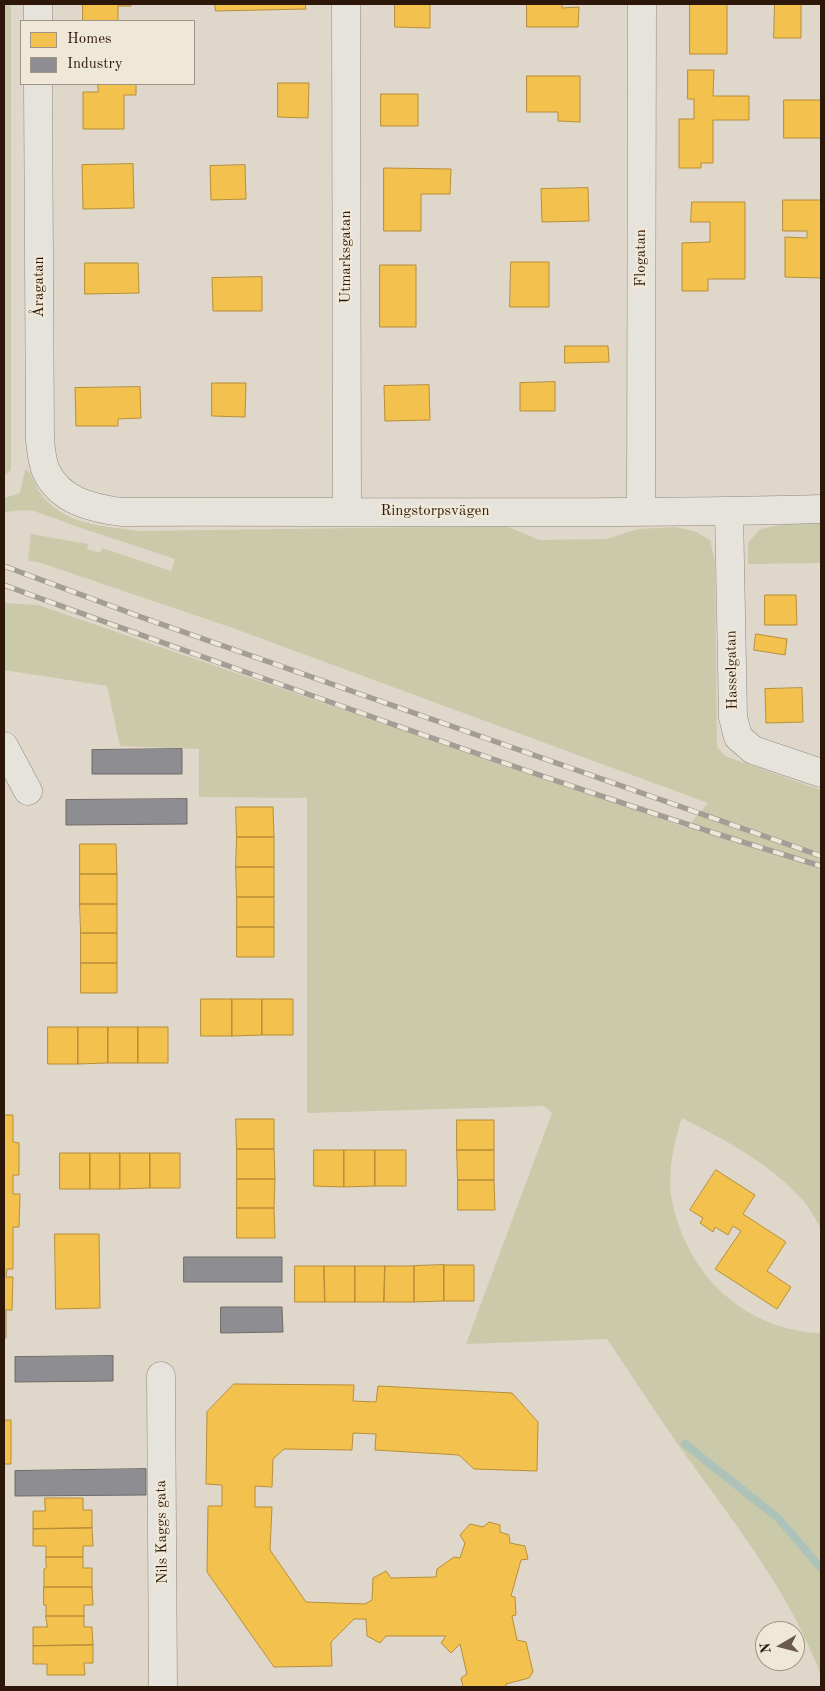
<!DOCTYPE html>
<meta charset="utf-8">
<style>
body{margin:0}
#map{position:relative;width:825px;height:1691px;overflow:hidden;background:#dfd7c9;font-family:"Old Standard TT",serif}
canvas{display:block}
.frame{position:absolute;inset:0;border:5px solid #2c1708;pointer-events:none}
.legend{position:absolute;left:20px;top:20px;width:175px;height:65px;box-sizing:border-box;background:#efe7d7;border:1px solid #a19484;margin:0;padding:6px 9px;list-style:none;font-size:15px;color:#2c1708}
.legend li{display:flex;align-items:center;gap:10px;height:25px}
.legend b{width:25px;border:1px solid #a19484}
.north{position:absolute;left:755px;top:1621px;width:50px;height:50px;box-sizing:border-box;background:#efe7d7;border:1px solid #a19484;border-radius:50%;rotate:262deg;font-size:14px;font-weight:700;line-height:20px;text-align:center;color:#2c1708}
.north::after{content:'';display:block;margin:auto;width:18px;height:22px;background:#6b5a4c;clip-path:polygon(50% 0,100% 100%,50% 72%,0 100%)}
</style>
<div id="map">
<canvas width="825" height="1691"></canvas>
<div class="frame"></div>
<ul class="legend">
<li><b style="height:14px;background:#f2c14e"></b>Homes</li>
<li><b style="height:14px;background:#8d8d92"></b>Industry</li>
</ul>
<div class="north">N</div>
</div>
<script>
const ctx = document.querySelector('canvas').getContext('2d');
ctx.lineJoin = 'round';
function paint(path, color) {
  ctx.fillStyle = color;
  ctx.fill(path, 'evenodd');
}
function strokePath(path, color, width, dash) {
  ctx.strokeStyle = color;
  ctx.lineWidth = width;
  ctx.lineCap = dash ? 'butt' : 'round';
  ctx.setLineDash(dash || []);
  ctx.stroke(path);
}
function drawText(font, color, halo, rows, align = 'center') {
  ctx.font = font + ' "Old Standard TT",serif';
  ctx.lineWidth = 5;
  ctx.setLineDash([]);
  ctx.textBaseline = 'middle';
  ctx.strokeStyle = halo;
  ctx.fillStyle = color;
  for (const [text, x, y, turn = 0] of rows) {
    ctx.save();
    ctx.translate(x, y);
    ctx.rotate((+turn || 0) * Math.PI / 180);
    ctx.textAlign = isNaN(turn) ? turn : align;
    if (halo) ctx.strokeText(text, 0, 0);
    ctx.fillText(text, 0, 0);
    ctx.restore();
  }
}
const green = new Path2D(`
 M4,4H11V470L4,476Z
 M25,470L29,471C34,480 38,492 45,499C70,526 105,526 139,531L506,526L539,540L607,539L638,529L676,527L696,532L710,540L715,562L717,747L725,756L821,790V1228C815,1219 810,1208 802,1199C769,1163 725,1140 682,1118C674,1142 667,1174 672,1200C686,1274 745,1331 821,1333V1676C790,1590 729,1517 677,1443C653,1409 631,1374 607,1339L466,1344L552,1113L544,1106L307,1113V798L199,797V749L120,746L107,686L4,670V603L38,605L687,828L708,803L230,627L38,562L28,561L31,534L88,544L87,549L100,553L102,548L171,571L175,559L81,528L34,511L24,510L4,512V498L20,493Z
 M821,517V563L748,564V543L760,529Z`);
const homes = new Path2D(`
 M83,4H131V6H118V21H83Z
 M215,4H305L306,9L216,11Z
 M395,4H430V28L395,27Z
 M527,4H562V8L579,7L578,27H527Z
 M690,4H727V54H690Z
 M775,4H801V38H774Z
 M688,70H714L713,96H749V120H713V163H701V168H679V119H694V99H688Z
 M527,76H580V122L558,121V112H527Z
 M278,83H309L308,118L278,117Z
 M98,84H136V95H124V129H83V92H98Z
 M381,94H418V126H381Z
 M784,100H821V138H784Z
 M133,164L134,208L83,209L82,165Z
 M245,165L246,199L211,200L210,166Z
 M384,168L451,169L450,194H421V231H384Z
 M588,188L589,221L542,222L541,189Z
 M783,200H821V278L785,277V237L807,238V231H783Z
 M692,202H745V279H708V291H682V243L710,242V222H691Z
 M511,262H549V307H510Z
 M85,263H138L139,293L85,294Z
 M380,265H416V327H380Z
 M262,277V311H213L212,278Z
 M565,346H608L609,362L565,363Z
 M555,382V411H520V383Z
 M212,383H246L245,417L212,416Z
 M429,385L430,420L385,421L384,386Z
 M140,387L141,418L118,419V426H76L75,388Z
 M765,595H796L797,625H765Z
 M756,634L787,639L785,655L754,650Z
 M802,688L803,722L766,723L765,689Z
 M236,807H273L274,837H237Z
 M237,837H274V867H236Z
 M80,844H116L117,874H80Z
 M236,867H274V897H237Z
 M80,874H117V904H80Z
 M237,897H274V927H237Z
 M80,904H117V933H81Z
 M237,927H274V957H237Z
 M81,933H117V963H81Z
 M81,963H117V993H81Z
 M201,999H232V1036H201Z
 M232,999H262V1035L232,1036Z
 M262,999H293V1035H262Z
 M48,1027H78V1064H48Z
 M78,1027H108V1063L78,1064Z
 M108,1027H138V1063H108Z
 M138,1027H168V1063H138Z
 M4,1115H13V1142L19,1143V1175H13V1194H20L19,1227H13V1269H7L6,1277H13L12,1310H6V1338H4Z
 M236,1119H274V1149H237Z
 M457,1120H494V1150H457Z
 M237,1149H274L275,1179H237Z
 M314,1150H344V1187L314,1186Z
 M344,1150H375V1186L344,1187Z
 M375,1150H406V1186H375Z
 M457,1150H494V1180H458Z
 M60,1153H90V1189H60Z
 M90,1153H120V1189H90Z
 M120,1153H150V1188L120,1189Z
 M150,1153H180V1188H150Z
 M716,1170L755,1195L743,1214L786,1242L767,1271L791,1287L777,1309L715,1269L741,1231L733,1226L728,1235L715,1227L713,1232L700,1223L703,1218L690,1210Z
 M237,1179H275L274,1208H237Z
 M458,1180H494L495,1210H458Z
 M237,1208H274L275,1238H237Z
 M55,1234H99L100,1308L56,1309Z
 M444,1265H474V1301H444Z
 M444,1265V1301L414,1302V1266Z
 M295,1266H324L325,1302H295Z
 M324,1266H355V1302H325Z
 M355,1266H385L384,1302H355Z
 M385,1266H414V1302H384Z
 M234,1384L354,1385L353,1401L376,1402L378,1386L512,1393L538,1422L537,1471L474,1469L459,1455L375,1450L376,1434L353,1433L352,1450L284,1449L273,1459L272,1487L255,1486V1507H272L270,1550L306,1602L365,1604L372,1600L373,1578L386,1571L391,1578L436,1577L437,1569L454,1557L460,1558L465,1543L460,1535L470,1524L483,1527L489,1522L500,1525V1532L509,1535L510,1543L525,1546L528,1559L521,1560L511,1596L515,1597L516,1615L512,1616L517,1640L526,1642L533,1672L529,1678L506,1684V1687H463L461,1678L467,1674L460,1644L451,1653L441,1643L446,1636H386L380,1643L367,1636L366,1619H354L331,1642L332,1666L274,1667L207,1572L208,1506H222V1485L206,1484L207,1412Z
 M4,1420H11V1464H4Z
 M45,1498H83V1510H92V1528L33,1529V1511H45Z
 M92,1528L93,1546H83V1557H46V1546H33V1529Z
 M46,1557H83V1568H92V1587H44V1569L46,1568Z
 M44,1587H92L93,1605H84V1616H46V1605H44Z
 M46,1616H84V1627H92L93,1645L33,1646V1627H47Z
 M93,1645V1663H84L85,1675H47V1664H33V1646Z`);
const industry = new Path2D(`
 M182,749V774H92V750Z
 M187,799V824L66,825V800Z
 M184,1257H282V1282H184Z
 M221,1307H282L283,1332L221,1333Z
 M113,1356V1381L15,1382V1357Z
 M146,1469V1495L15,1496V1471Z`);
const stream = new Path2D(`
 M685,1444L779,1519L821,1568`);
const minor = new Path2D(`
 M38,4V21
 M346,4L347,511
 M38,84L40,440C41,450 42,462 46,471C60,501 92,508 121,512C355,511 588,515 821,509
 M729,511L733,717L738,737L753,750L821,773
 M641,512L642,4
 M4,746L28,791
 M161,1376L163,1687`);
const rail = new Path2D(`
 M4,566L141,617L821,856
 M4,585C133,633 263,678 392,724C535,774 677,823 821,866`);
const streetNames = [
 ["Utmarksgatan",346,257,-90],
 ["Flogatan",641,258,-90],
 ["Åragatan",39,287,-90],
 ["Ringstorpsvägen",435,511],
 ["Hasselgatan",732,670,-91],
 ["Nils Kaggs gata",162,1532,-91]
];
paint(green, '#cac9aa');
paint(homes, '#f2c14e');
strokePath(homes, '#b78e39', 1);
paint(industry, '#8d8d92');
strokePath(industry, '#706a69', 1);
strokePath(stream, '#adc3ba', 8);
strokePath(minor, '#90887f', 29);
strokePath(minor, '#e6e2dc', 28);
strokePath(rail, '#a39d96', 5.5);
strokePath(rail, '#efe7d7', 4, [11]);
drawText('15px', '#2c1708', '#efe7d7', streetNames);
</script>
